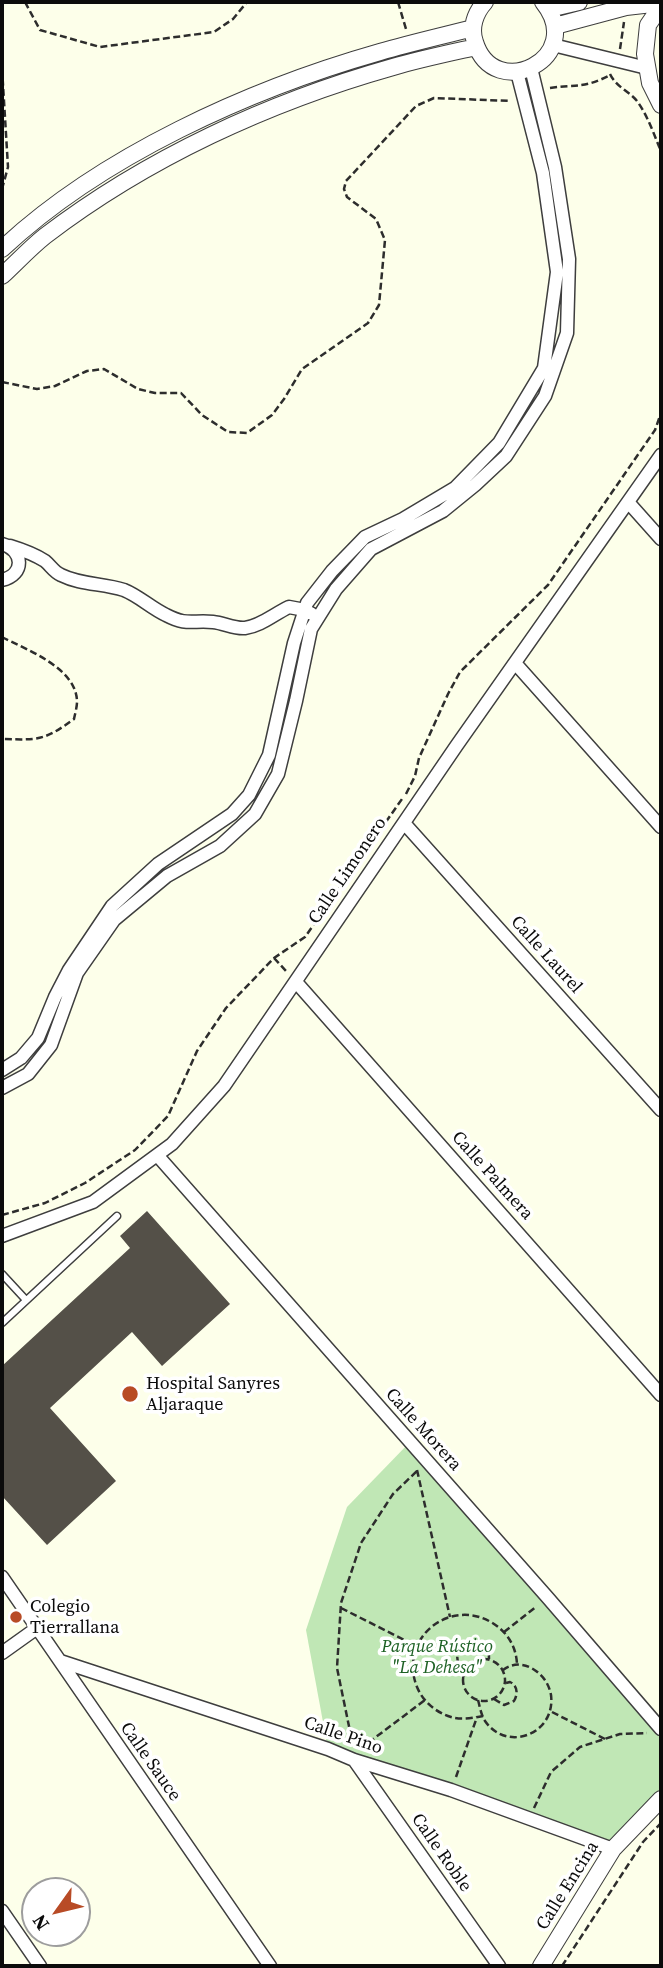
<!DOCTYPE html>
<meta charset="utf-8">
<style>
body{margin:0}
#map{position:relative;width:663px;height:1968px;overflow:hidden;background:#fdffea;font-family:"Source Serif 4",serif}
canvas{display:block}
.frame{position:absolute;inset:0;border:4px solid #0b0b0b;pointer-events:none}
.north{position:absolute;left:21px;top:1877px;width:70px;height:70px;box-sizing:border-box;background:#fff;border:2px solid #9d9d9d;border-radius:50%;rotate:236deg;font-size:19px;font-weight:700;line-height:28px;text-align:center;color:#0b0b0b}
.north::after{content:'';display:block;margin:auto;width:24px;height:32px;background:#b84b26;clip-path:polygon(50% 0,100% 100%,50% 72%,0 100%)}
</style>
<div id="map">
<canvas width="663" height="1968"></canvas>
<div class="frame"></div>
<div class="north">N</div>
</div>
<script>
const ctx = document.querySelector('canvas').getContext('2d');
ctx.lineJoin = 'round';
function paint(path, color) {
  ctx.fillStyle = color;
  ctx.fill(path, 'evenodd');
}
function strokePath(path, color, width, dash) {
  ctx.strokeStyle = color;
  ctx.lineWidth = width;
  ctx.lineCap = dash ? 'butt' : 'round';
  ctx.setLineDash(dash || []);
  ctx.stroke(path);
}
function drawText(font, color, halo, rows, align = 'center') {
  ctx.font = font + ' "Source Serif 4",serif';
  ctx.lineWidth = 7;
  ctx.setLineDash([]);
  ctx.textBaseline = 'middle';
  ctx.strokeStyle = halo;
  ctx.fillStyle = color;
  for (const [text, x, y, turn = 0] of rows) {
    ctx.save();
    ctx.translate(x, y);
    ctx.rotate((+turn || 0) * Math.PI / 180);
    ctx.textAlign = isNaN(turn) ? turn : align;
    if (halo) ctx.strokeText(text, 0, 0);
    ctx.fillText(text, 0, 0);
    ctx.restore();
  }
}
const green = new Path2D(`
 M410,1442L661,1729V1799L613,1849L328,1749L306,1630L347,1507Z`);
const building = new Path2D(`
 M147,1211L230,1304L162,1366L132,1332L50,1408L116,1481L47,1545L2,1496V1366L130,1248L120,1236Z`);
const path = new Path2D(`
 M25,2L40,30L100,47L214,32L233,19L247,2
 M398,2L406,29
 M620,49L624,22
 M2,68L8,167L2,189
 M610,74C616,87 629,91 637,101C648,116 654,135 661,151
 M550,88C576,84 584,89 610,75
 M2,382L37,389L55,386L87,371L104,369L138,389L155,393H181L202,415L228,432L247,433L272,415L284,399L302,369L368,323L379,305L385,240L376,219L347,197L344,189L346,181L416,106L434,98L511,101
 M2,637C27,650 77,668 77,702C77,707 75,714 74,719C44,741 38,740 2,739
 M406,794L415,776L419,758L448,694L460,672L548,585L655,430L661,413
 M274,958L286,971
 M2,1215L45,1203L85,1183L135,1150L168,1116L197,1051L226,1008L274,958L305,937L402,799
 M417,1470L450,1617
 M341,1608L416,1646
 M504,1632L537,1606
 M463 1680a21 21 0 1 1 42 0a21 21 0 1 1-42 0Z
 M465,1672C438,1645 490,1626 489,1659
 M494,1699L504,1705L514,1701C518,1694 518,1686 510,1682L506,1683
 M478,1700C480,1707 481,1715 485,1721C507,1753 556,1734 551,1695C549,1684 543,1675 533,1669C523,1663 512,1663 503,1670
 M552,1712L605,1739
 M483,1716C473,1718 461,1720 451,1717C402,1702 400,1636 447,1618C461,1613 476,1614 489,1621C506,1630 516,1645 517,1664
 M356,1747L351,1736L337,1668L341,1603L361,1543L393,1494L417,1471
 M360,1749L425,1700
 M456,1777L477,1717
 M534,1808L551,1772L580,1747L620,1734L647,1733
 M562,1966L643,1842L661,1823`);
const service = new Path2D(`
 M2,1274L26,1300
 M2,1323L117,1216`);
const minor = new Path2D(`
 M553,45L647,68
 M628,502L661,539
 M2,544C24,550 25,575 2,580
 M10,546C23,550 34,554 45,561C51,566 54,572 61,575C81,585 103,583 124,590C139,596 151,608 166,615C187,626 192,620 213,622C224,623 234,629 245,628C261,626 274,614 289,607L305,610L312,614
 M515,663L661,827
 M404,823L661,1110
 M296,982L661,1395
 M2,1070L21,1058L38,1038L55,997L69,970L112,906L158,864L232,814L249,795L269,755L294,643L307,603L332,571L365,537L403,519L455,488L499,443L544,368L557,272L543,173L517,72
 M2,1088L28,1074L51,1045L77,973L114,920L167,876L220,846L255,814L278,774L296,701L311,629L336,589L371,549L443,511L475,485L506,456L545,396L567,333L569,259L555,167L531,68
 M157,1155L548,1598L661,1729
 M2,1236L93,1202L172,1144L224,1086L457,745L661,455
 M2,1577L270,1966
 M2,1653L37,1628
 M60,1661L328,1749L354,1760L451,1790L613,1849
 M354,1760L499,1966
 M2,1911L40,1966`);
const tertiary = new Path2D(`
 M485,2C475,13 470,28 475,42C494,104 588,58 543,2
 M661,6L648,25L645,54L650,83L661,105
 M549,9L579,2
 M555,26L626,7L661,3
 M2,249C101,156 250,89 380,52C411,43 442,36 473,28
 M2,276C16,263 30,248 45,236C147,158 269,102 393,67C420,59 449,53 476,47
 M541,1966L613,1849L661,1799`);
const markers = [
 [130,1394,9,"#b84b26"],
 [16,1617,7,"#b84b26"]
];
const streetNames = [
 ["Calle Limonero",348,871,-56],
 ["Calle Laurel",546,955,48],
 ["Calle Palmera",492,1176,48],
 ["Calle Morera",423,1430,48],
 ["Calle Pino",343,1736,19],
 ["Calle Sauce",150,1762,55],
 ["Calle Roble",441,1853,55],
 ["Calle Encina",568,1886,-58]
];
const poiNames = [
 ["Hospital Sanyres",146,1384],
 ["Aljaraque",146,1405],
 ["Colegio",30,1607],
 ["Tierrallana",30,1628]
];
const parkNames = [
 ["Parque Rústico",437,1647],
 ["\"La Dehesa\"",437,1668]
];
paint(green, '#c0e7b5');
paint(building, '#545048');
strokePath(service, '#3e3e3e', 9);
strokePath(minor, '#3e3e3e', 15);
strokePath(tertiary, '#3e3e3e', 18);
strokePath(path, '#2d2d2d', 2.5, [7, 3.5]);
strokePath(service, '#fff', 6);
strokePath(minor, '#fff', 12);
strokePath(tertiary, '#fff', 16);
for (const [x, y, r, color] of markers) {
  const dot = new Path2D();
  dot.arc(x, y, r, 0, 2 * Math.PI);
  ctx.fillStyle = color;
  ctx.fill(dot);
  strokePath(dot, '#fff', 2.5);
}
drawText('18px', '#0b0b0b', '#fff', streetNames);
drawText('18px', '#0b0b0b', '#fff', poiNames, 'left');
drawText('italic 18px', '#1d6124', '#fff', parkNames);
</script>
